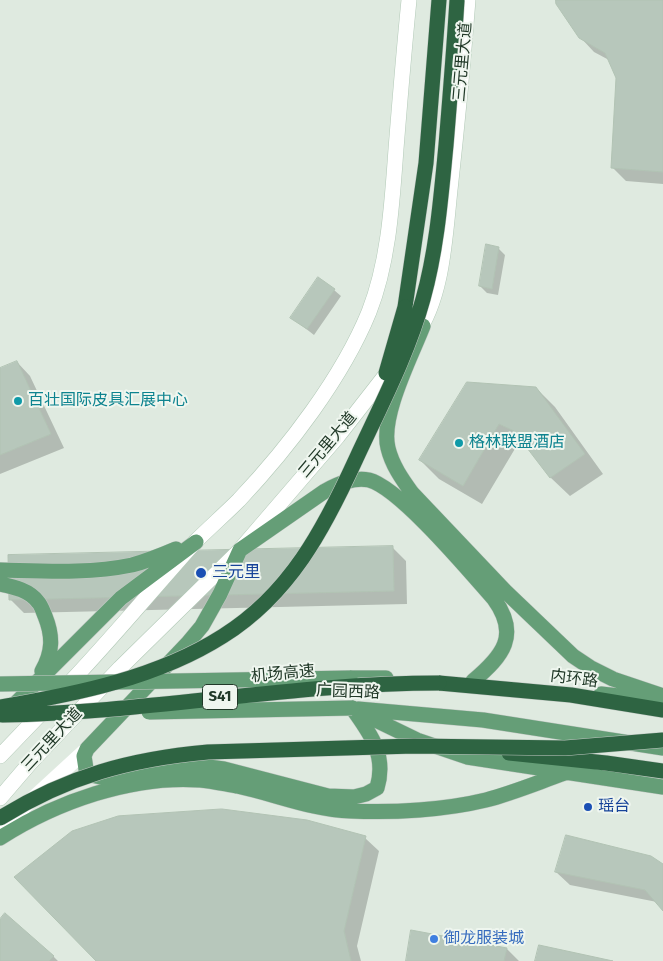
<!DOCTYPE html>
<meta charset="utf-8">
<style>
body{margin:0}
canvas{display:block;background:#dfeae0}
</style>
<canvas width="663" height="961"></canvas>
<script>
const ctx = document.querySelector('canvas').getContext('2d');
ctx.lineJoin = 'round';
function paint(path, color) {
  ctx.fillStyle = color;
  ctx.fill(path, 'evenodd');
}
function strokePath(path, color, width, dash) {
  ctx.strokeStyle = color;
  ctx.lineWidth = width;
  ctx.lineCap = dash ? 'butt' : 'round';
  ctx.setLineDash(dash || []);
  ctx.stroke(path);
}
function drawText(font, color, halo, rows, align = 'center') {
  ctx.font = font + ' "Fira Sans","Noto Sans SC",sans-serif';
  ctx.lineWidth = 4;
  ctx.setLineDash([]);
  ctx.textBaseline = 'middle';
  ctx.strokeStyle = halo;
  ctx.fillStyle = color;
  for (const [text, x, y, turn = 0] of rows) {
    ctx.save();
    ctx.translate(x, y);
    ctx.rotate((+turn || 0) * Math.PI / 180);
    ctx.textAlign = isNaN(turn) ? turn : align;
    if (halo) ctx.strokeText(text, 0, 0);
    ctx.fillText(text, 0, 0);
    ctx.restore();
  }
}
const shadow = new Path2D(`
 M557,0H663V184L626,181L613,168L617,78L609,60L594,52L580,37Z
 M498,248L505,255L498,295L487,293L480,286Z
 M334,290L341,296L314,335L292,318Z
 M17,362L30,376L64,448L0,474V369Z
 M536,388L555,407L603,474L570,496L551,478L527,446L519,442L482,504L439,479L420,460Z
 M392,547L406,561L407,604L24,613L10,599Z
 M365,838L379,851L357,946L361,961H97Z
 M663,865V910L657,902L570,885L556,872Z
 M0,921L53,956L58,961H0Z
 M507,949L519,961H407Z`);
const building = new Path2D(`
 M556,0H663V172L611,168L616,78L605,53L579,38L556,4Z
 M486,244L499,247L492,289L479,286Z
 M318,277L335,289L307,329L290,318Z
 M17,361L51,434L0,455V368Z
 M467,382L536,387L585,454L550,478L514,431L499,424L463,486L419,460Z
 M393,546L394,591L9,600L8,555Z
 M222,809L307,820L366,836L344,931L351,961H96L14,877L72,831L118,816Z
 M566,835L651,856L663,864V911L645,890L555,872Z
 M5,913L54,956L49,961H0V919Z
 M411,930L507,948L504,961H406Z
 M539,945L613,961H535Z`);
const street = new Path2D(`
 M0,829L87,749`);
const secondary = new Path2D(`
 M415,336C443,298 445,236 450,190C457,127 463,63 468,0
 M63,690C109,642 151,591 195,542C209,528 225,514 239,500C288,448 342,378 369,312C389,261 392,203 396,149C400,99 404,50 409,0
 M0,756L48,706
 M0,798L30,763L120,668L240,550L338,436L395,363`);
const primary = new Path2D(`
 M423,326C411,357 380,416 388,448C392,465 402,479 412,493L505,591L573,656L591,668L613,679L663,696
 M0,570C44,571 89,574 132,565C147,561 162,555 176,549
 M0,584C14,587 29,590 38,602C41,605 43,611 45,616C53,636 53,652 42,671
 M350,678H386
 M601,694L655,700
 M352,708C370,733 387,755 377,788L366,794L354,797L328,796L224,769L193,765L170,766L105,778L91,775L86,769L84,756L87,749L187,644L202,626L220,594L240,550L325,491C338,484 353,477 369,480C400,488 470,572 494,599C520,635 503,656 473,681
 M10,709L121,598L196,542
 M358,709L483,720L663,748
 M355,710L417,740L467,757L663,787
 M0,838C56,802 132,775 200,780C212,781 225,784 237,786C275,794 312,810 351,811C394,813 445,810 486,800C513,793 539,782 565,773`);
const highway = new Path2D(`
 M405,307L426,163L439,0
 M439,683L571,695L663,710
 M509,753L606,763L663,771`);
const primaryBridge = new Path2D(`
 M0,684L350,678
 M149,712L352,708`);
const highwayBridge = new Path2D(`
 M386,373L405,307
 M0,707C76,694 157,678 223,636C290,594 324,529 356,459C380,407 408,354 423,299C437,249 441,196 446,145C450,97 454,48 457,0
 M2,715C148,713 293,683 439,683
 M0,818C68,776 130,759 208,752L414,746L565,748L663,740`);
const markers = [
 [18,401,5,"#0f9aa8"],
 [459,443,5,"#0f9aa8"],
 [201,573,6,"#1a4fb4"],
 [588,807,5,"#1a4fb4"],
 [434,939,5,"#3f7fe0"]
];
const shields = [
 [220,697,35]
];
const shieldNames = [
 ["S41",220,697]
];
const streetNames = [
 ["三元里大道",463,62,-85],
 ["三元里大道",328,445,-50],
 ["机场高速",283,674,-5],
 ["内环路",574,679,7],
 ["广园西路",348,692,2],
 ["三元里大道",52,740,-47]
];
const cultureNames = [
 ["百壮国际皮具汇展中心",28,401],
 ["格林联盟酒店",469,443]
];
const transitNames = [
 ["三元里",212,573],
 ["瑶台",598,807]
];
const shopNames = [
 ["御龙服装城",444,939]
];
paint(shadow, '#0003');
paint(building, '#b7c7bb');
strokePath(building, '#b2c3b4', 1);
strokePath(secondary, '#b2c9b7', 16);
strokePath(primary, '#c1c8c3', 16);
strokePath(highway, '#c1c8c3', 16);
strokePath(street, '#fff', 15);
strokePath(secondary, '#fff', 15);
strokePath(primary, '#659e77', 15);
strokePath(highway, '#2e6442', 15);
strokePath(primaryBridge, '#c1c8c3', 16, []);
strokePath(highwayBridge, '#c1c8c3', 16, []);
strokePath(primaryBridge, '#659e77', 15);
strokePath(highwayBridge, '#2e6442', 15);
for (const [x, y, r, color] of markers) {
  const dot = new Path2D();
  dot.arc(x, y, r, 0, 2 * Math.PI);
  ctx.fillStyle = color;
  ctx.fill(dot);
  strokePath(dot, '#eff6ef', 2);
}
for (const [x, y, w] of shields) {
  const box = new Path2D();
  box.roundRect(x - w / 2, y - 12.5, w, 25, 4);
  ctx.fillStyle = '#eff6ef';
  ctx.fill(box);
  strokePath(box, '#213928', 1);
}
drawText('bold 15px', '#213928', null, shieldNames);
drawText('16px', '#213928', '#eff6ef', streetNames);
drawText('16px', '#0d838f', '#eff6ef', cultureNames, 'left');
drawText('16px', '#164399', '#eff6ef', transitNames, 'left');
drawText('16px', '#366cbe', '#eff6ef', shopNames, 'left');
</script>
